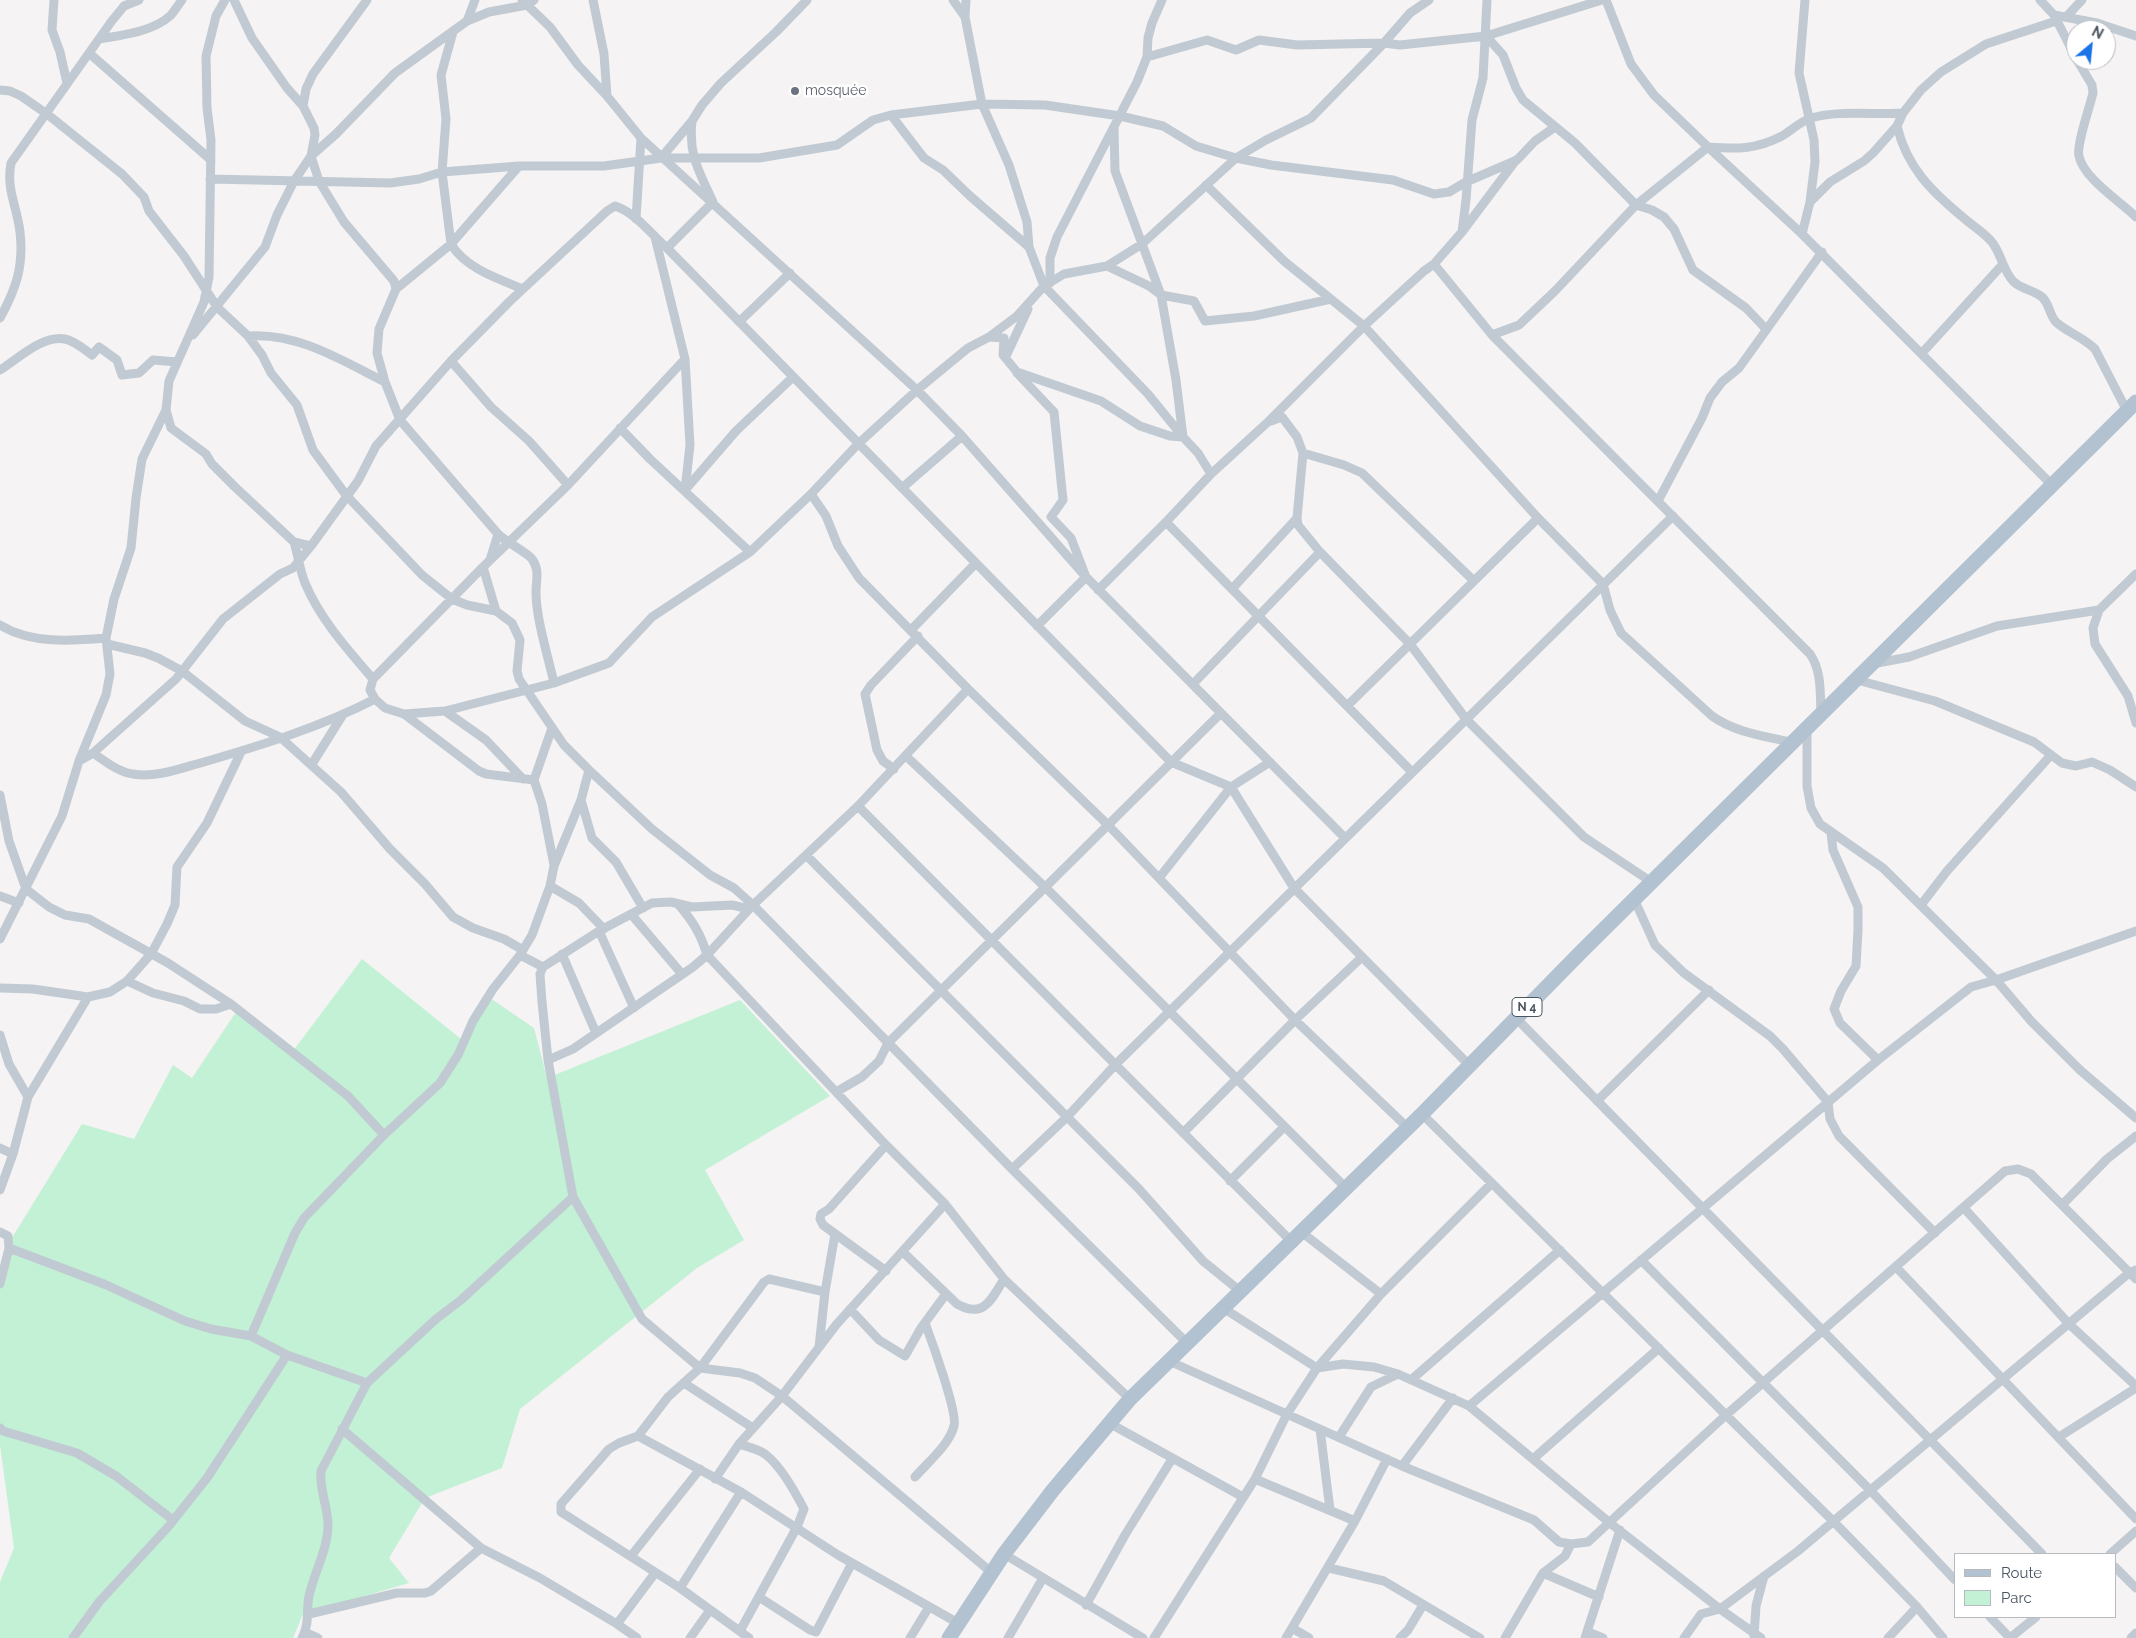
<!DOCTYPE html>
<meta charset="utf-8">
<style>
body{margin:0}
#map{position:relative;width:2136px;height:1638px;overflow:hidden;background:#f5f3f3;font-family:Raleway,sans-serif}
canvas{display:block}
.legend{position:absolute;left:1954px;top:1553px;width:162px;height:65px;box-sizing:border-box;background:#fff;border:1px solid #b7bbc0;margin:0;padding:6px 9px;list-style:none;font-size:15px;color:#4a5661}
.legend li{display:flex;align-items:center;gap:10px;height:25px}
.legend b{width:25px;border:1px solid #b7bbc0}
.north{position:absolute;left:2066px;top:20px;width:50px;height:50px;box-sizing:border-box;background:#fff;border:1px solid #b7bbc0;border-radius:50%;rotate:28deg;font-size:14px;font-weight:700;line-height:20px;text-align:center;color:#4a5661}
.north::after{content:'';display:block;margin:auto;width:18px;height:22px;background:#1a73e8;clip-path:polygon(50% 0,100% 100%,50% 72%,0 100%)}
</style>
<div id="map">
<canvas width="2136" height="1638"></canvas>
<ul class="legend">
<li><b style="height:6px;background:#b3c2d1"></b>Route</li>
<li><b style="height:14px;background:#c3f1d5"></b>Parc</li>
</ul>
<div class="north">N</div>
</div>
<script>
const ctx = document.querySelector('canvas').getContext('2d');
ctx.lineJoin = 'round';
function paint(path, color) {
  ctx.fillStyle = color;
  ctx.fill(path, 'evenodd');
}
function strokePath(path, color, width, dash) {
  ctx.strokeStyle = color;
  ctx.lineWidth = width;
  ctx.lineCap = dash ? 'butt' : 'round';
  ctx.setLineDash(dash || []);
  ctx.stroke(path);
}
function drawText(font, color, halo, rows, align = 'center') {
  ctx.font = font + ' Raleway,sans-serif';
  ctx.lineWidth = 5;
  ctx.setLineDash([]);
  ctx.textBaseline = 'middle';
  ctx.strokeStyle = halo;
  ctx.fillStyle = color;
  for (const [text, x, y, turn = 0] of rows) {
    ctx.save();
    ctx.translate(x, y);
    ctx.rotate((+turn || 0) * Math.PI / 180);
    ctx.textAlign = isNaN(turn) ? turn : align;
    if (halo) ctx.strokeText(text, 0, 0);
    ctx.fillText(text, 0, 0);
    ctx.restore();
  }
}
const green = new Path2D(`
 M362,959L461,1039L490,998L534,1028L547,1078L740,1000L830,1096L705,1170L744,1240L697,1268L520,1409L502,1468L425,1498L389,1558L409,1583L303,1614L293,1638H0V1582L14,1548L0,1445V1287L10,1241L82,1124L134,1139L173,1065L192,1078L236,1012L290,1055Z`);
const minor = new Path2D(`
 M54,0L52,30L60,52L67,83
 M225,0L216,16L206,56L207,108L211,140L209,277L204,302L169,381L166,410L171,428L206,454L212,464L235,487L294,542L311,546
 M234,0L252,38L287,88L303,106L314,128L315,135L311,156L319,181L344,222L394,281L396,289L379,329L377,353L385,382L400,420L498,534C506,542 528,553 532,559C540,570 536,580 536,592C536,619 548,656 554,683
 M522,0L550,27L578,65L607,96L641,138L917,390L962,436L1086,577L1345,838
 M593,0L604,54L607,96
 M953,0L965,17
 M966,0L965,17L982,104L1009,165L1027,222L1029,247
 M1606,0L1631,64L1654,95L1708,147L1802,234
 M1805,0L1799,73L1814,140L1815,162L1810,202L1802,234L2053,486
 M2040,0L2054,15L2076,58
 M2054,15L2097,23L2136,36
 M2067,16L2082,0
 M467,21L475,0
 M453,32L441,75L446,119L442,172L451,244C465,268 498,279 523,289
 M1486,36L1503,55L1516,88L1523,100L1575,143L1636,205L1652,210L1664,217L1674,229L1693,270L1746,308L1766,329
 M99,39C122,35 152,32 170,16C174,12 178,5 182,0
 M89,53L211,160
 M1147,57L1207,40L1236,50L1259,40L1297,45L1384,43L1410,13L1429,0
 M2077,60L2092,85L2093,93C2090,106 2076,146 2079,156C2083,178 2121,202 2136,217
 M0,90L10,91L21,96L47,114L122,174L144,197L149,211L184,256L217,307L248,336L262,355L271,373L297,405L313,450L346,495L422,575L452,599L467,605L496,611L512,623L520,640L517,671L519,679L564,745L589,770L652,829L710,875L734,888L753,905L1012,1169L1188,1344
 M303,106L306,89L313,74L367,0
 M891,115L924,158L943,170L970,196L1029,247L1044,286L1148,394L1183,437
 M1897,126C1907,168 1932,192 1965,219C1973,226 1984,233 1991,241C2001,252 2002,269 2013,281C2020,289 2034,290 2042,297C2050,304 2049,316 2057,323C2069,333 2084,338 2095,349L2127,411
 M1114,128L1115,171L1161,295L1176,380L1183,437
 M661,158L692,121L702,105L721,83L776,32L807,0
 M210,179L390,183L419,179L442,172L519,166H604L661,158H759L837,145L873,120L891,115L982,104L1045,105L1120,116L1163,126L1196,146L1236,158L1271,165L1393,180L1434,194L1449,192L1466,182L1517,160L1535,141L1555,127
 M1206,185L1284,261L1364,326L1538,518L1603,584L1610,610L1621,633L1712,716C1736,733 1765,736 1794,743
 M1810,202L1830,182L1864,161L1873,153L1897,126L1903,113L1921,90L1941,72L1986,44L2056,21
 M636,219L641,138
 M1462,232L1516,160
 M655,237L685,359L690,445L685,490
 M667,248L713,202C700,173 688,155 692,122
 M1434,264L1492,335L1810,654C1822,671 1820,694 1821,714
 M1107,266L1149,286L1161,295L1194,301L1205,321L1254,316L1331,299
 M1050,283V258L1057,237L1137,82L1147,57L1148,38L1152,23L1162,0
 M396,289L451,244L519,166
 M0,318C16,289 24,266 20,232C17,206 6,190 11,163L111,22L124,6L139,0
 M739,322L790,273
 M193,335L265,247L277,215L294,181L311,156L336,134L395,73L467,21L489,12L527,5L534,0
 M1492,335L1519,325L1555,291L1636,205L1708,147C1737,149 1755,150 1782,136C1792,130 1801,121 1811,118C1838,110 1874,115 1903,113
 M248,336C297,332 341,360 385,382
 M989,337L1017,316L1044,286L1064,274L1107,266L1142,244L1236,158L1266,140L1311,118L1384,43L1400,45L1486,36L1602,0
 M1922,353L2003,264
 M1006,356L1028,309
 M451,361L491,407L529,441L568,485
 M0,370C18,359 42,335 65,339C75,341 85,350 92,355L99,347L117,360L122,375L139,373L153,360L177,362
 M1017,373L1054,412L1063,500L1051,517L1071,538L1086,577L1037,626
 M1271,421L1282,417L1297,437L1303,453L1297,518L1298,525L1320,552L1410,644L1466,719L1584,837L1653,883
 M620,428L650,459L750,552
 M1303,453L1344,465L1362,473L1474,581
 M902,488L962,436
 M685,490L736,431L793,377
 M811,494L826,516L838,546L859,578L968,689L1108,825L1295,1020L1408,1128
 M1658,501L1702,418L1710,398L1722,382L1739,368L1822,252
 M1166,522L1412,772
 M294,542C298,555 300,571 305,583C320,619 348,650 373,679
 M490,560L498,534
 M483,567L496,611
 M2136,574L2099,610L2093,628L2095,644L2128,696L2136,723
 M1232,589L1297,518
 M1098,590L1166,522L1211,474L1269,421L1364,326L1424,271L1434,264L1462,232L1466,200L1472,120L1483,78L1487,0
 M0,625C31,644 71,641 106,638
 M911,630L976,563
 M107,644L145,653L158,658L182,671L245,721L280,737L341,792L390,849L425,884L453,917L473,928L504,939L523,950
 M1872,664L1909,657L1997,626L2099,610
 M1857,680L1935,701L2034,742L2062,763L2076,766L2092,762L2110,770L2136,787
 M1193,684L1320,552
 M1347,706L1538,518
 M445,711L486,740L523,779
 M404,714L445,711L554,683L609,663L652,617L750,552L811,494L858,444L917,390L968,348L989,337L1004,338L1003,355L1017,372L1101,401L1140,426L1170,436L1183,437L1198,453L1211,474
 M552,728L534,780L542,804L554,865
 M1807,730V786L1811,808L1820,824L1883,868L1996,980L2031,1021L2080,1070L2136,1118
 M93,753C105,761 118,772 133,774C157,778 181,768 204,762C262,745 321,727 375,699
 M906,756L1045,887L1346,1188
 M79,761L93,753L176,679L223,619L280,574L293,568L311,546L358,481L376,446L451,361L510,301L607,211L615,206C636,213 651,234 667,248L1171,762L1231,787L1294,888L1470,1066
 M312,764L342,716
 M894,769L883,761L877,750L865,694L871,685L918,636
 M589,770L581,800L554,866L550,886L532,935L520,955L543,967L540,974L542,1002L548,1060L573,1197L642,1319L700,1368L740,1373L755,1378L782,1396L991,1572
 M534,780L486,774L479,771L404,714L385,708L375,699L370,690L373,679L483,567L568,485L685,359
 M0,795L9,841L26,889L49,907L65,915L89,919L168,963L231,1004L348,1096L384,1135
 M581,800L592,838L616,862L643,908
 M858,806L1291,1241
 M1831,833L1833,850L1858,907V930L1856,966L1841,991L1834,1009L1840,1023L1878,1060
 M806,855L1139,1189L1203,1261L1240,1291
 M1159,878L1231,787L1270,762
 M550,886L579,903L604,929
 M0,896L19,903
 M1635,901L1655,945L1684,973L1770,1036L1783,1049L1828,1102L1830,1119L1839,1136L1935,1233
 M678,904C692,920 701,934 707,955L886,1145L945,1204L1004,1279L1130,1399
 M1921,905L1947,871L2051,755
 M631,914L681,973
 M599,931L634,1008
 M0,939L62,816L79,761L106,695L110,674L106,638L114,599L131,548L136,498L142,459L166,410
 M562,954L596,1033
 M543,967L599,931L652,903L671,902L692,907L732,905L749,909
 M127,981L151,954L167,924L175,905L177,867L207,823L241,752
 M0,988L33,989L88,997L110,992L127,981L153,993L184,1001L200,1009H216L231,1004
 M1516,1018L2042,1554
 M0,1035L9,1064L28,1097
 M548,1060L573,1049L693,967L707,955L753,905L858,806L968,689
 M836,1092L862,1077L879,1061L888,1043L1221,713
 M1597,1101L1709,990
 M1422,1114L1833,1521L1917,1607L1943,1638
 M1183,1133L1295,1020L1362,957
 M886,1145L829,1209L821,1214L820,1219L823,1225L886,1271
 M0,1148L13,1154
 M1012,1169L1067,1117L1115,1065L1673,516
 M1230,1181L1284,1127
 M0,1190L13,1154L28,1097L88,997
 M2062,1205L2107,1159L2136,1136
 M1964,1208L2069,1324L2136,1386
 M1300,1231L1381,1294
 M0,1232L8,1236L9,1248L0,1284
 M9,1248L104,1284L185,1321L211,1329L251,1336L287,1355L367,1383
 M903,1252L957,1304C984,1319 991,1300 1004,1279
 M1641,1260L1869,1489L1955,1580
 M1896,1267L2136,1519
 M1223,1308L1317,1368L1343,1364L1374,1367L1398,1374L1469,1406L1610,1523L1720,1609L1761,1638
 M850,1309L879,1340L905,1356L921,1328L946,1294
 M251,1336L295,1233L304,1218L384,1135L440,1083L458,1055L473,1021L493,989L520,955
 M819,1347L825,1292
 M1169,1361L1402,1466L1534,1520L1559,1542L1571,1544
 M1411,1380L1560,1250
 M684,1383L753,1428
 M1469,1406L1878,1060L1971,987L1996,980L2136,931
 M1109,1423L1243,1497
 M0,1428L3,1431L77,1453L116,1476L173,1520
 M342,1429L481,1548L540,1578L617,1624L637,1638
 M1320,1429L1330,1510
 M638,1436L741,1492L838,1555L958,1623
 M1339,1437L1371,1387L1398,1374
 M2059,1437L2136,1388
 M739,1444C748,1447 758,1449 765,1454C781,1466 795,1492 804,1509L797,1527L740,1631
 M1533,1459L1659,1348
 M1402,1466L1453,1398
 M915,1477C928,1462 949,1445 954,1426C958,1413 931,1339 925,1323
 M715,1479L739,1444L782,1396L836,1325L945,1204
 M1255,1479L1355,1521
 M1004,1554L1143,1638
 M2110,1554L2136,1531
 M631,1556L700,1469
 M2115,1567L2136,1588
 M1329,1568L1384,1581L1480,1638
 M1543,1573L1599,1597
 M680,1588L741,1492
 M759,1597L810,1630L816,1632L852,1563
 M1086,1605L1125,1535L1172,1459
 M309,1614L397,1593H425L431,1591L481,1548
 M1990,1617L2010,1638
 M617,1624L655,1573
 M1292,1628L1309,1638
 M305,1632L318,1638
 M1588,1632L1603,1638
 M1754,1636L1756,1606L1764,1576
 M73,1638L99,1602L168,1527L207,1478L287,1355
 M302,1638C310,1623 306,1611 309,1596C314,1573 328,1549 328,1525C328,1507 319,1489 321,1471L367,1383L436,1319L461,1300L573,1197
 M690,1638L710,1610
 M749,1638L680,1588L561,1512V1504L609,1449L619,1443L638,1436L668,1397L700,1368L764,1282L769,1279L825,1292L835,1234
 M910,1638L929,1607
 M1008,1638L1043,1578
 M1154,1638L1255,1479L1287,1414L1317,1368L1381,1294L1492,1183
 M1286,1638L1355,1521L1387,1459
 M1400,1638L1408,1630L1423,1605
 M1505,1638L1543,1573L1565,1556L1571,1544L1588,1542L1726,1415L2005,1171L2018,1169L2031,1174L2136,1279
 M1585,1638L1620,1530
 M1684,1638L1701,1614L1720,1609L1798,1551L2129,1273L2136,1270
 M1888,1638L1917,1607
 M2010,1638L2036,1617
 M2131,1638L2136,1633`);
const primary = new Path2D(`
 M949,1638L1004,1554L1053,1490L1130,1399L1422,1114L1581,952L2136,402`);
const markers = [
 [795,91,5,"#6b7280"]
];
const shields = [
 [1527,1007,30]
];
const shieldNames = [
 ["N 4",1527,1007]
];
const worshipNames = [
 ["mosquée",805,91]
];
paint(green, '#c3f1d5');
strokePath(minor, '#c1cad2', 9);
strokePath(primary, '#b3c2d1', 15);
for (const [x, y, r, color] of markers) {
  const dot = new Path2D();
  dot.arc(x, y, r, 0, 2 * Math.PI);
  ctx.fillStyle = color;
  ctx.fill(dot);
  strokePath(dot, '#fff', 2);
}
for (const [x, y, w] of shields) {
  const box = new Path2D();
  box.roundRect(x - w / 2, y - 9.5, w, 19, 4);
  ctx.fillStyle = '#fff';
  ctx.fill(box);
  strokePath(box, '#4a5661', 1);
}
drawText('bold 12px', '#4a5661', null, shieldNames);
drawText('14px', '#5b616d', '#fff', worshipNames, 'left');
</script>
